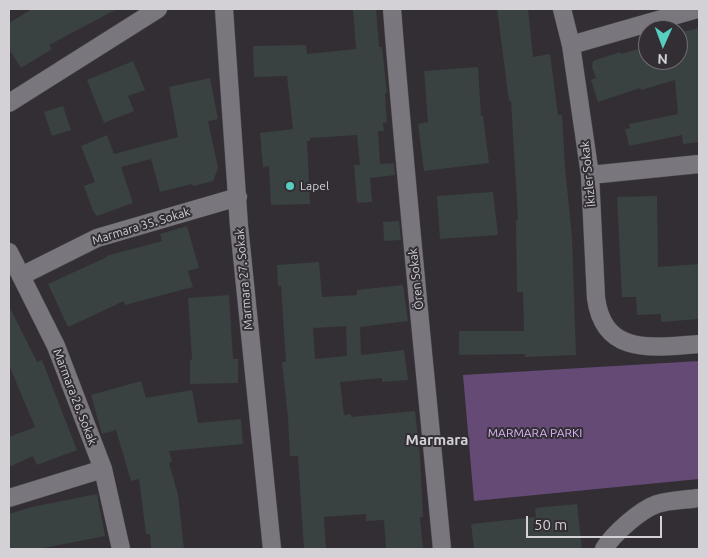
<!DOCTYPE html>
<meta charset="utf-8">
<style>
body{margin:0}
#map{position:relative;width:708px;height:558px;overflow:hidden;background:#322e34;font-family:Ubuntu,sans-serif}
canvas{display:block}
.frame{position:absolute;inset:0;border:10px solid #d3d1d5;pointer-events:none}
.north{position:absolute;left:638px;top:20px;width:50px;height:50px;box-sizing:border-box;background:#322e34;border:1px solid #726f74;border-radius:50%;rotate:182deg;font-size:14px;font-weight:700;line-height:20px;text-align:center;color:#d3d1d5}
.north::after{content:'';display:block;margin:auto;width:18px;height:22px;background:#58cec0;clip-path:polygon(50% 0,100% 100%,50% 72%,0 100%)}
.scale{position:absolute;left:526px;top:516px;width:136px;height:22px;box-sizing:border-box;border:2px solid #d3d1d5;border-top:0;padding-left:6px;font-size:15px;line-height:18px;white-space:nowrap;color:#d3d1d5;-webkit-text-stroke:4px #322e34;paint-order:stroke}
</style>
<div id="map">
<canvas width="708" height="558"></canvas>
<div class="frame"></div>
<div class="north">N</div>
<div class="scale">50 m</div>
</div>
<script>
const ctx = document.querySelector('canvas').getContext('2d');
ctx.lineJoin = 'round';
function paint(path, color) {
  ctx.fillStyle = color;
  ctx.fill(path, 'evenodd');
}
function strokePath(path, color, width, dash) {
  ctx.strokeStyle = color;
  ctx.lineWidth = width;
  ctx.lineCap = dash ? 'butt' : 'round';
  ctx.setLineDash(dash || []);
  ctx.stroke(path);
}
function drawText(font, color, halo, rows, align = 'center') {
  ctx.font = font + ' Ubuntu,sans-serif';
  ctx.lineWidth = 4;
  ctx.setLineDash([]);
  ctx.textBaseline = 'middle';
  ctx.strokeStyle = halo;
  ctx.fillStyle = color;
  for (const [text, x, y, turn = 0] of rows) {
    ctx.save();
    ctx.translate(x, y);
    ctx.rotate((+turn || 0) * Math.PI / 180);
    ctx.textAlign = isNaN(turn) ? turn : align;
    if (halo) ctx.strokeText(text, 0, 0);
    ctx.fillText(text, 0, 0);
    ctx.restore();
  }
}
const green = new Path2D(`
 M699,361V479L474,501L463,375Z`);
const building = new Path2D(`
 M32,9H117L49,45L52,49L21,68L9,49V23Z
 M353,9H376L379,47H382L387,93H385L387,122L383,123L384,131H378L380,164L394,163L395,175L370,178L372,202L357,203L354,165H360L357,135L310,138V141H307L310,204L271,205L269,166L263,167L260,133L293,129L287,76L254,77L253,46L306,45L307,54L356,49Z
 M497,9H528L533,57L550,54L558,115H562L565,167L572,237L576,355L525,357V354L459,355V331H524L523,292H517L516,220H518L511,101H509Z
 M699,28V142L683,144L682,135L629,146L625,129L630,128L629,124L678,114L675,80L641,90L640,88L598,102L591,80L596,78L592,67L593,61L620,52L621,54L648,46V60H678V33Z
 M133,61L145,90L128,96L134,111L104,123L87,80Z
 M478,67L481,116H483L489,163L424,171L418,124L428,122L424,71Z
 M210,78L218,119L208,121L218,168L213,181L193,186L192,184L160,192L151,159L121,167L133,203L97,216L93,211L84,186L95,182L81,146L107,135L114,154L178,137L169,87Z
 M63,106L71,130L52,136L44,112Z
 M493,192L498,235L440,239L437,196Z
 M657,196L658,267L699,264V319L661,322V314L637,315L636,297H622L617,197Z
 M399,221L401,240L384,241L383,222Z
 M187,226L199,268L188,271L193,287L125,305L124,301L68,327L48,284L107,257L106,256L162,241L160,234Z
 M319,262L322,297L357,295V290L403,285L408,321L360,327L361,355L404,350L408,380L382,382V378L340,382L344,415L351,414V417L415,411L420,456L423,517H420L423,549H386L384,520L366,521V514L324,517L326,549H304L298,456H290L288,418L282,362H286L281,286H278L277,265ZM346,326L347,356L315,359L313,328Z
 M229,295L233,359H238V383L190,384V360H192L188,298Z
 M9,306L37,362L42,360L77,450L37,465L33,456L9,467V437L35,427L9,365Z
 M141,381L146,398L192,390L198,423L241,419L243,444L169,451L172,462L169,463L178,495L184,549H151L150,534H146L139,479L131,481L116,430L102,434L91,395Z
 M97,494L105,536L39,549H9V514L32,507Z
 M577,504L582,549H474L471,524L536,517L535,508Z`);
const minor = new Path2D(`
 M224,9L239,226L272,549
 M392,9C406,189 425,369 442,549
 M562,9L571,45L590,175L596,298C604,357 654,347 699,344
 M571,45L697,9
 M9,103L158,9
 M590,175L699,164
 M9,252L56,346L103,469L121,549
 M21,276L97,238L238,197
 M9,498L103,469
 M604,549C613,534 640,510 657,504C670,500 685,500 699,498`);
const markers = [
 [290,186,5,"#58cec0"]
];
const streetNames = [
 ["İkizler Sokak",588,174,-96],
 ["Marmara 35. Sokak",141,226,-17],
 ["Marmara 27. Sokak",244,279,-95],
 ["Ören Sokak",416,279,-96],
 ["Marmara 26. Sokak",75,397,69]
];
const poiNames = [
 ["Lapel",300,186]
];
const parkNames = [
 ["MARMARA PARKI",535,433]
];
const quarterNames = [
 ["Marmara",437,440]
];
paint(green, '#644a75');
paint(building, '#394240');
strokePath(minor, '#4e4b50', 19);
strokePath(minor, '#7a767d', 18);
for (const [x, y, r, color] of markers) {
  const dot = new Path2D();
  dot.arc(x, y, r, 0, 2 * Math.PI);
  ctx.fillStyle = color;
  ctx.fill(dot);
  strokePath(dot, '#322e34', 2);
}
drawText('12px', '#d3d1d5', '#322e34', streetNames);
drawText('12px', '#d3d1d5', '#322e34', poiNames, 'left');
drawText('12px', '#deb5f9', '#322e34', parkNames);
drawText('bold 15px', '#d4d0d8', '#322e34', quarterNames);
</script>
